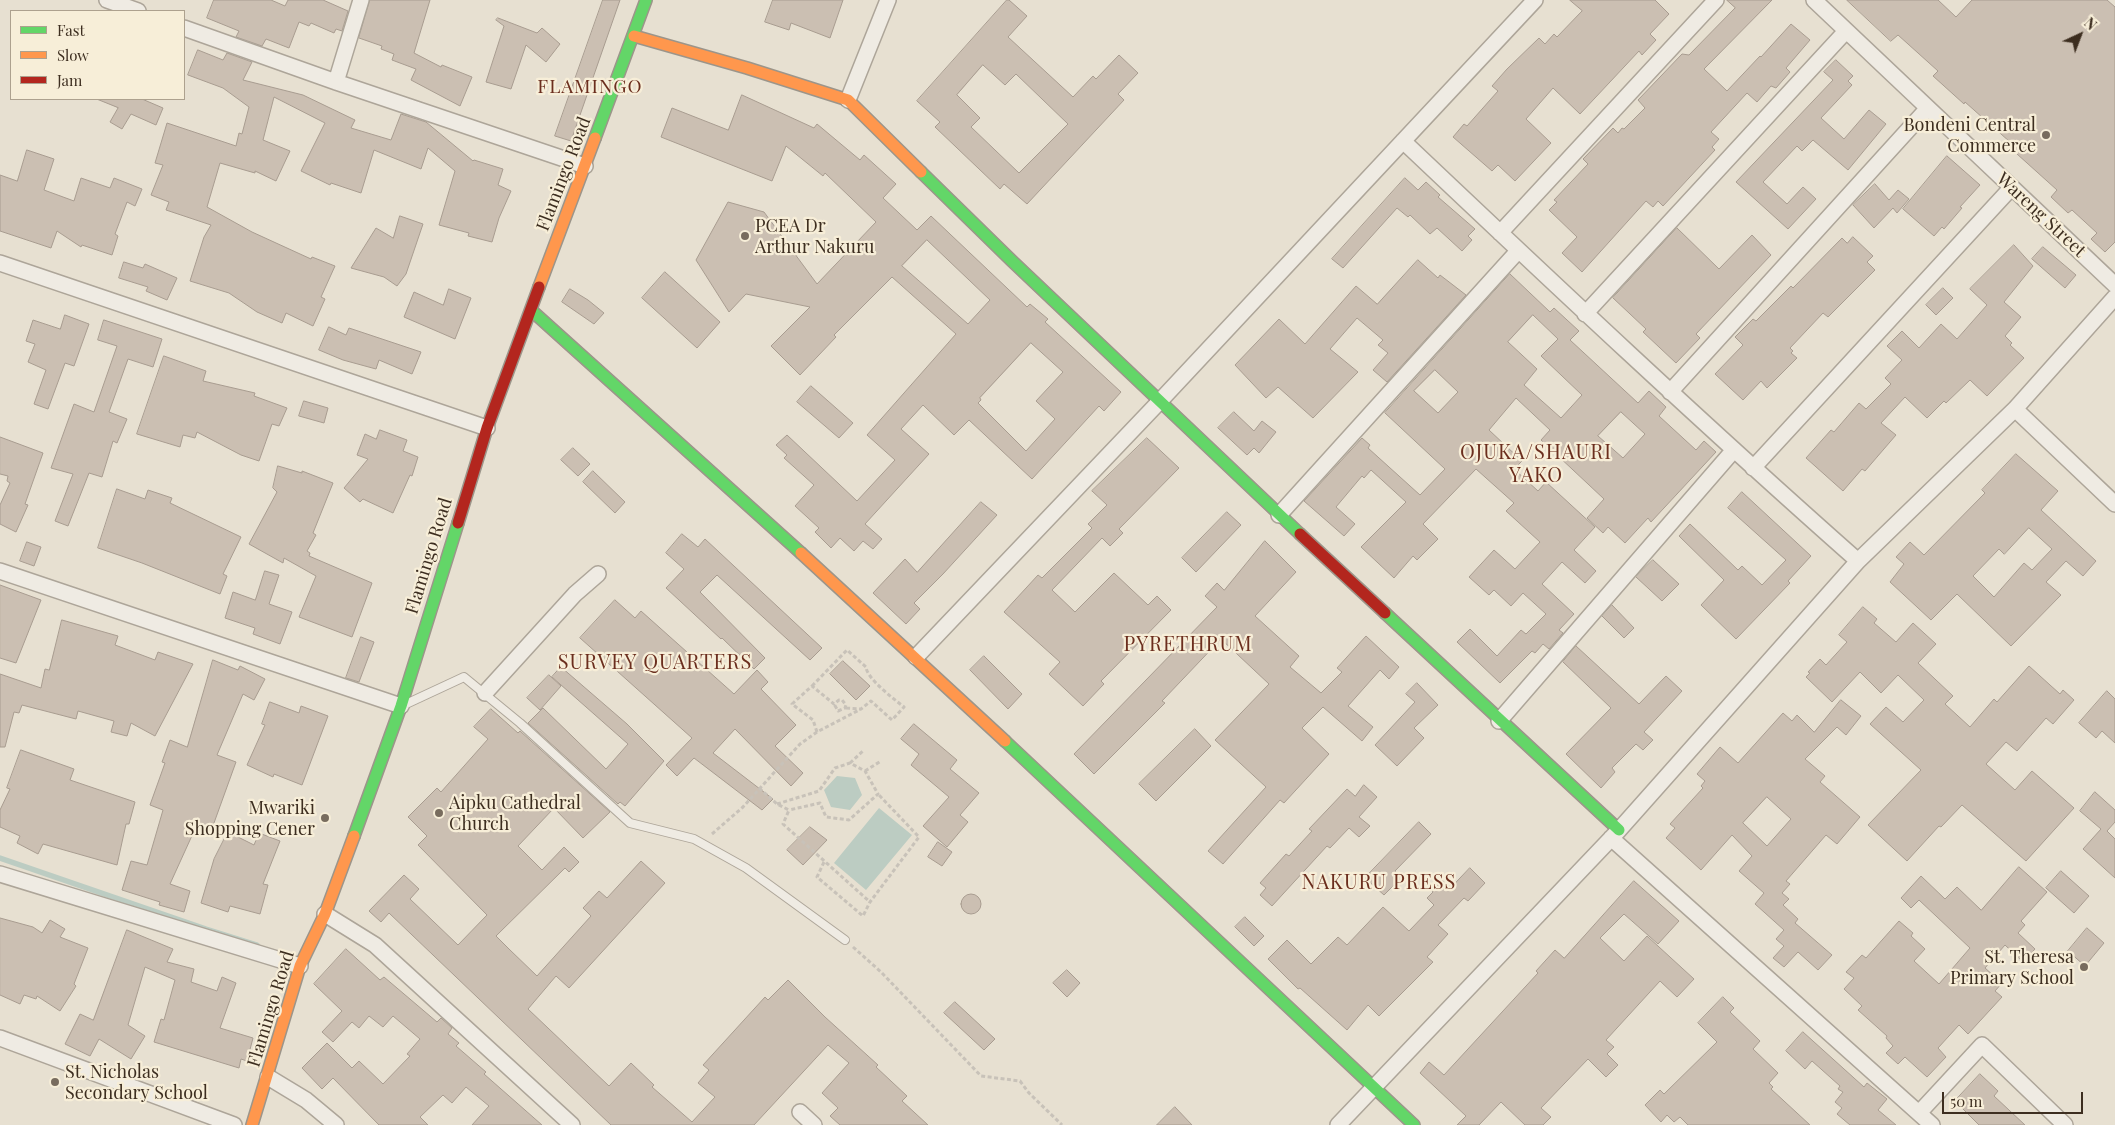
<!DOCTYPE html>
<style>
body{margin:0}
#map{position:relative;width:2115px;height:1125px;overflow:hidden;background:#e7e0d1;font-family:"Playfair Display",serif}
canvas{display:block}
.legend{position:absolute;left:10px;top:10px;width:175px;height:90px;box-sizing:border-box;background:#f7eed8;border:1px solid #ada18e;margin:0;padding:6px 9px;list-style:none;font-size:15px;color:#3d2e20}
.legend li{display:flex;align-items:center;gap:10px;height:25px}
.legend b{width:25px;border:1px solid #ada18e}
.north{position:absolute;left:2055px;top:10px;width:50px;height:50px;-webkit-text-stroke:4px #f7eed8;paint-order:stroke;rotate:43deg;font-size:14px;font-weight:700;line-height:20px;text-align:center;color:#3d2e20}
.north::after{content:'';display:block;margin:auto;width:18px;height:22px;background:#3d2e20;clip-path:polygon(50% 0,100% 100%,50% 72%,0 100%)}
.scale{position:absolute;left:1942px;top:1092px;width:141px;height:22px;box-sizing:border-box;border:2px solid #3d2e20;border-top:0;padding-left:6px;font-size:15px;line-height:18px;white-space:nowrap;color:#3d2e20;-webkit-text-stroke:4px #f7eed8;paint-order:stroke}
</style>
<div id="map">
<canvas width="2115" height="1125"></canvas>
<ul class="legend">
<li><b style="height:6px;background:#63d668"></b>Fast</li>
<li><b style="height:6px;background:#ff974d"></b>Slow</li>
<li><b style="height:6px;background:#b3261e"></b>Jam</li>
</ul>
<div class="north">N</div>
<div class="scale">50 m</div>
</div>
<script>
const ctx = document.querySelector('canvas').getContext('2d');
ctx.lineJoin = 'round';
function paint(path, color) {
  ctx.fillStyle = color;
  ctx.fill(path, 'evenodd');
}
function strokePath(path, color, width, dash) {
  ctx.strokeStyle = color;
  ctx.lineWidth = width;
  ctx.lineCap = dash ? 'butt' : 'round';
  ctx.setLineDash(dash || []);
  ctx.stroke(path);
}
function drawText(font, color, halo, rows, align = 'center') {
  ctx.font = font + ' "Playfair Display",serif';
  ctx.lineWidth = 4.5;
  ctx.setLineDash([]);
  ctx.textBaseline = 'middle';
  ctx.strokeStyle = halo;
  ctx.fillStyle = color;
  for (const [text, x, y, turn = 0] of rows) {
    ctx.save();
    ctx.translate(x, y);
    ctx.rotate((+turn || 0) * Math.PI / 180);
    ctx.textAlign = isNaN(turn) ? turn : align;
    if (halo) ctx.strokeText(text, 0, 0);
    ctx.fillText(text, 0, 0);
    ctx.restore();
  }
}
const water = new Path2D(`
 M837,776L855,778L862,795L850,810L831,807L824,790Z
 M879,808L912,835L866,890L834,863Z`);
const stream = new Path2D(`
 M0,858L206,929L257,945`);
const building = new Path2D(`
 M214,0H271L285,6L288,0H323L348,11L342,31L336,29L334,33L311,23L309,26L299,22L289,48L266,39L262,46L236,37L239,31L207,18Z
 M370,0H430L414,53L441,67L442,65L472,77L460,106L411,80L416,69L392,60L394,54L381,49L382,46L359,38Z
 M603,0H620L571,141L555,136Z
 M773,0H843L830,38L791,23L789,30L765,22Z
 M1007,0H1009L1027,16L1008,37L1073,97L1093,76L1096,79L1119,55L1138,73L1118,94L1124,100L1027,204L1004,184L1000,189L935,127L940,122L917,101ZM983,65L1005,85L1016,74L1068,124L1019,173L971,127L980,118L957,95Z
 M1570,0H1655L1669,14L1650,34L1656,40L1642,55L1639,51L1580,114L1553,88L1526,119L1551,143L1515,181L1498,165L1492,171L1453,137L1464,124L1467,126L1498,91L1492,86L1507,69L1539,38L1545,44L1554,34L1557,37L1582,11Z
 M1727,0H1772L1704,69L1727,91L1760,56L1761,57L1791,24L1810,40L1786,68L1790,72L1776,88L1771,86L1757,102L1747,93L1711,132L1719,139L1712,147L1715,150L1663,206L1658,201L1653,207L1646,201L1582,272L1562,253L1577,237L1549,210L1557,202L1554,200L1588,164L1583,159L1613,128L1618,133L1622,128L1624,129L1645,108L1638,100L1682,54L1689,55L1735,8Z
 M1847,0H1938L1956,17L1972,0H2107L2115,7V242L2105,252L2091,239L2097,233L2072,210L2068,213L2051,197L2057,190L2007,145L2010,142L1965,102L1964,104L1933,76L1938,71L1898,35L1891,41Z
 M498,18L537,33L542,28L560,44L546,62L526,45L511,89L486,82L504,26L496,20Z
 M198,50L223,60L227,53L252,62L243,80L303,95L355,120L351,128L391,140L401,114L426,122L473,161L474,160L503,169L498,185L511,191L499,218L492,242L468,236L469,233L439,225L455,171L428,148L421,169L374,150L361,193L331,183L330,185L301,171L325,123L274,97L263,140L290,151L276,181L255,171V173L220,163L207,207L252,232L311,259L312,257L335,266L321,297L325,299L313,326L286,313L282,323L257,312L229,293L190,281L204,237L211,225L166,210L169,202L151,195L163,165L155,163L167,123L236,146L239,133L242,134L249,107L223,88L188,75Z
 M1836,60L1853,76L1848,81L1852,85L1821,118L1844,139L1869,110L1886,124L1848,170L1813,140L1802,151L1797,146L1763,182L1787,204L1803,187L1816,199L1788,229L1736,182L1833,80L1824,72Z
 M742,95L814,128L817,124L860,160L864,155L896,184L883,198L917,230L931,216L1027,307L1030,304L1048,319L1045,322L1121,392L1104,411L1099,406L1032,479L969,420L954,435L923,405L901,429L929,454L865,524L882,539L873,549L863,541L854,551L840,538L831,548L815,532L819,528L795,506L814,485L784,458L787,455L776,445L787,435L857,501L895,460L867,435L956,334L892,277L834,335L836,337L800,375L771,346L810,307L746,294L729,312L696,260L728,202L764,212L817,284L876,222L825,173L823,176L786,146L772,181L661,137L672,108L728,130ZM927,240L990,300L968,324L902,266ZM1031,343L1063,372L1036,401L1055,419L1026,451L978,403L981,400L980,398Z
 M97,99H142L163,108L156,125L131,114L122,129L110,122L118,108Z
 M27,150L54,159L44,190L74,201L81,178L110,188L114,178L142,189L135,206L127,202L115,234L118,236L112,255L82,245L81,247L57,231L51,248L0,231V175L17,181Z
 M1947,156L1980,185L1960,207L1962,208L1944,229L1942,227L1934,236L1903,209Z
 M1405,178L1418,190L1426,182L1440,195L1438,197L1475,229L1468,236L1472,240L1462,251L1437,228L1430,234L1410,215L1408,217L1397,208L1343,268L1332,259Z
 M1875,184L1889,200L1898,190L1909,199L1897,213L1893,208L1874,228L1853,205Z
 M400,216L423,224L406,274L397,286L384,277L351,268L376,228L393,238Z
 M1677,228L1719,269L1752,235L1771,255L1696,334L1700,338L1676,363L1643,332L1646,329L1613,298Z
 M1853,237L1873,256L1867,262L1875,270L1828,317L1823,313L1790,348L1793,351L1791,353L1797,358L1767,388L1761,381L1743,400L1715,374L1743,345L1735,337L1753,319L1756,321L1791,286L1793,288L1842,238L1847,243Z
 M2014,245L2033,266L2004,302L2021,317L2005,336L2012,343L2010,345L2024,358L1987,396L1970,380L1946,403L1944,401L1927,418L1905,397L1881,423L1896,435L1865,471L1862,469L1843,491L1806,458L1831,430L1834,432L1859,403L1866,409L1891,384L1885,378L1902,360L1887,346L1902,331L1919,348L1941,324L1957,339L1987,305L1970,289Z
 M2043,247L2076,275L2065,288L2032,259Z
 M1418,260L1438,278L1440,275L1466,295L1387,382L1373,370L1388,353L1378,345L1383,340L1357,318L1330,349L1358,372L1313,418L1278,387L1266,398L1235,365L1279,319L1305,344L1356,286L1377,304Z
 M124,262L143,268L145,264L177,278L167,300L146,291L148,287L119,278Z
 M665,272L720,322L697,348L642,298Z
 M1510,274L1550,312L1554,308L1579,331L1570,340L1638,403L1649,391L1666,407L1659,416L1696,450L1704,441L1716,452L1651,522L1648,518L1625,543L1608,527L1603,533L1587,518L1604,499L1541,440L1550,430L1516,398L1489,430L1522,461L1514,469L1538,491L1546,482L1595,527L1574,550L1596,571L1585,583L1562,562L1542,584L1574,614L1559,630L1563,633L1549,649L1543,644L1535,653L1532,651L1500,683L1457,642L1470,629L1497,656L1521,630L1526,634L1546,614L1523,593L1511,606L1494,590L1489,595L1469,577L1494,550L1515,569L1540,542L1506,511L1514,503L1476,469L1423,524L1438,539L1417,560L1413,556L1394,578L1361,547L1406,502L1371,470L1364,478L1362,476L1336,507L1355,524L1344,536L1304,501L1362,438L1370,445L1368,448L1420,495L1445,469L1385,413ZM1533,315L1558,339L1541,356L1582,395L1561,418L1524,385L1537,369L1508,342ZM1435,370L1458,392L1438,413L1414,391ZM1621,412L1645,434L1623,458L1598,436Z
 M1943,288L1953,298L1936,315L1926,305Z
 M449,289L471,298L455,339L404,317L414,292L443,305Z
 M570,289L588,300L604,313L594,324L562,302Z
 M65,315L89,324L74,366L65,363L48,409L34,404L46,370L28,362L35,344L26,341L33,320L60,329Z
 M104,320L162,339L153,367L128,359L109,412L127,419L117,443L113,441L102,477L89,473L68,526L55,521L73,474L51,468L74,404L94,412L117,346L98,340Z
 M329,327L346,335L349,328L421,352L412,374L379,360L376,369L343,360L319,350Z
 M164,356L206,371L203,381L255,393L254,396L287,408L279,426L272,424L259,461L241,455L197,432L195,438L183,435L180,447L137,434Z
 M811,386L853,423L839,438L797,402Z
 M304,401L328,408L324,423L299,416Z
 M1234,412L1254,431L1262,421L1276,432L1259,453L1254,448L1247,455L1218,428Z
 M380,430L407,440L403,451L418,457L412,476L410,475L393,513L363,499L360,502L344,488L368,459L357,455L365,434L376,439Z
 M0,437L43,453L25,504L28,505L16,532L0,524V505L10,483L7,481L8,476L0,474Z
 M1147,438L1179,468L1119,529L1123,533L1110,546L1102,538L1052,590L1075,612L1114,573L1148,605L1157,596L1171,610L1101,681L1104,684L1083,706L1049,674L1060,662L1004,612L1038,575L1042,578L1092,528L1088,524L1107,505L1092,491Z
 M573,448L590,464L578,476L561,460Z
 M2016,454L2058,491L2041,510L2096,561L2083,576L2066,561L2046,582L2061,595L2011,646L1957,594L1931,620L1890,582L1904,564L1896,557L1910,542L1924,555L1985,493L1982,490ZM2029,528L2052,549L2032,570L2024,563L1994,597L1973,576L1999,549L2004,554Z
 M278,466L302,473V471L333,483L313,533L316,535L307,551L310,553L309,556L372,583L352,637L299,617L316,576L284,558L283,563L249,544L277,492L273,488Z
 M593,471L625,502L615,513L583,482Z
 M117,489L145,499L148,490L172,498L170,503L241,537L223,574L227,576L220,594L142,563L98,548Z
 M1742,492L1811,556L1788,581L1790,583L1736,639L1701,605L1724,580L1679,536L1690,524L1738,570L1742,566L1762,585L1786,560L1728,508Z
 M981,502L997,515L943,574L914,603L920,609L906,624L873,593L905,559L917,572Z
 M1227,512L1241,525L1196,572L1182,558Z
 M682,534L698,547L705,539L822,648L810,660L717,575L700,592L765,658L754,669L722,638L721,639L666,588L684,569L666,553Z
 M1265,541L1296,572L1255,616L1299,656L1290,667L1321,693L1342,672L1337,668L1366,636L1399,667L1389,679L1380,670L1348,706L1373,727L1362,741L1323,707L1302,728L1329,754L1284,803L1280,800L1223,864L1208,851L1266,787L1215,740L1269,684L1221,639L1162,701L1165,703L1094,774L1074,754L1217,607L1205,596L1217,583L1224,590Z
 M27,542L41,547L34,566L20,561Z
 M1653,560L1679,584L1662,601L1636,577Z
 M265,571L279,575L269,604L292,612L280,644L253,634L255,628L225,618L233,592L255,600Z
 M0,585L41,600L16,663L0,658Z
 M615,600L635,618L641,611L734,694L757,670L768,682L761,689L796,725L775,746L803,773L791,786L735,729L713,753L773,799L762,810L694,758L677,776L666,765L692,738L580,638Z
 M1612,605L1634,628L1624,638L1602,616Z
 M1863,607L1877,619L1874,623L1896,642L1913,623L1936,644L1918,663L1953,696L1945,704L1970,727L1994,699L1997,702L2029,666L2060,694L2063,690L2074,700L2053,724L2046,718L2017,751L2006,742L1986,764L2015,790L2032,771L2074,808L2026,861L1962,805L1941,827L1939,826L1907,861L1868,825L1921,770L1870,724L1886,707L1903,722L1924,700L1898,675L1881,693L1860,672L1832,702L1806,677L1810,673L1808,672L1820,659L1826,665L1847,642L1839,635Z
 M62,620L118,636L115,645L155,660L158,652L193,664L155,736L131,723L127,736L111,732L114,721L78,711L76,719L22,705L19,713L14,712L5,747H0V674L41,688L45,669L49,670Z
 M361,637L374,642L359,682L346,678Z
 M1576,646L1639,704L1666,676L1682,691L1644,732L1653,740L1643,750L1636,744L1612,768L1615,772L1601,788L1566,754L1611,708L1563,662Z
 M984,656L1022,694L1008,709L970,670Z
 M213,660L238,670L240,666L265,679L254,700L243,694L217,755L236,762L210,834L195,829L170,884L190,891L184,912L159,905L160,902L122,890L131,861L147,865L163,810L150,805L165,763L162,762L170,740L187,747Z
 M843,661L870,686L856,700L830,674Z
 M561,667L627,724L664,761L625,806L620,802L618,804L528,723L543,708L606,769L628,744L552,677Z
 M549,675L561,686L540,710L527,698Z
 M1417,683L1438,705L1414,728L1424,738L1397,766L1375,745L1415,702L1406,694Z
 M2107,691L2115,699V743L2102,731L2096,738L2079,723Z
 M1841,700L1861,716L1846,735L1837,727L1805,759L1825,776L1820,782L1860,817L1837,844L1826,835L1786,881L1790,884L1782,893L1789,899L1783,905L1798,919L1795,923L1832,955L1818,970L1798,952L1784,967L1773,958L1784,946L1776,939L1784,930L1755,904L1764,893L1739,871L1752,856L1732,835L1701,870L1666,838L1675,828L1670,824L1703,788L1701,786L1705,781L1697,774L1720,747L1738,763L1783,713L1792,721L1797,715L1814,732ZM1767,797L1791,819L1767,846L1743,823Z
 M270,702L299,713L301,706L328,716L302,785L274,774L273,777L247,765L265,725L262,724Z
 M491,709L518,733L520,731L610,812L583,838L554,808L518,846L542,870L564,847L579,862L569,872L565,868L496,936L509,949L537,976L591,916L583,908L599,891L607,898L641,861L665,883L569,988L556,976L528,1009L609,1086L631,1063L654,1085L652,1087L692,1122L715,1097L698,1083L709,1070L703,1065L765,997L768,1000L788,980L825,1017L878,1065L876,1067L907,1096L902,1101L928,1125H840L830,1116L838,1108L822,1093L849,1063L828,1045L754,1125H611L389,913L381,922L369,911L404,875L419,889L410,899L458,945L487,915L418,845L427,836L408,817L437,788L441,792L488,739L474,727Z
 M914,724L957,760L950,769L979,793L960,815L968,822L947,847L923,826L949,797L911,765L919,754L901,739Z
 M1195,729L1211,746L1156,801L1139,784Z
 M21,750L74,769L70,780L135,802L129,824H126L117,865L43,844L38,854L17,843L20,836L0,827V810L10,789L7,788Z
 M1364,785L1377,797L1359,817L1370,826L1359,837L1349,828L1330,848L1327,846L1272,906L1260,895L1266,888L1260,883L1286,854L1289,856L1312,831L1309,829L1347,789L1355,796Z
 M2095,792L2115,810V822L2107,831L2115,839V878L2083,849L2101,829L2080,811Z
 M1419,822L1431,834L1395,871L1401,878L1384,895L1365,878Z
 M810,827L827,840L803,865L787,850Z
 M228,832L254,845L259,833L280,841L263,884L268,885L260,914L230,906L228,912L201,903L214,859Z
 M938,842L952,852L942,866L928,857Z
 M2019,867L2047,892L2021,921L2025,925L2018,933L2035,949L2023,962L2005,945L1985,968L2002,983L1995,991L2002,997L1968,1034L1959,1025L1938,1048L1946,1057L1927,1077L1905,1057L1898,1064L1886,1053L1893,1046L1886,1038L1887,1036L1858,1010L1862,1006L1844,989L1854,978L1846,972L1862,955L1866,958L1899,921L1913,933L1911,936L1925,949L1914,961L1939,984L1970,948L1919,900L1911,908L1901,898L1921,876L1945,899L1957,887L1981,910Z
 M1470,868L1485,883L1468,901L1464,898L1438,925L1448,934L1427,957L1433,962L1379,1016L1368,1005L1347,1030L1300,988L1298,989L1268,959L1287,940L1311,964L1338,937L1347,945L1383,907L1409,931L1434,905L1427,898L1433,892L1431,889L1441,879L1450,888Z
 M2061,871L2089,896L2074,913L2046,888Z
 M1634,881L1679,921L1658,944L1624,914L1600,938L1624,961L1647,936L1694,979L1677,997L1660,981L1606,1040L1614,1047L1607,1054L1618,1065L1606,1077L1588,1059L1541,1108L1551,1117L1543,1125H1525L1501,1102L1479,1125H1457L1466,1116L1420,1073L1429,1062L1444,1075L1538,973L1536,971L1555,950L1564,958Z
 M961 904a10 10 0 1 1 20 0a10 10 0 1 1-20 0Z
 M1245,917L1264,936L1254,946L1235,927Z
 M0,918L33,927L42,933L50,920L65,929L60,937L88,948L74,984L76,986L60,1011L37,996L36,999L24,995L20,1004L0,995Z
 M2087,928L2104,943L2085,966L2068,951Z
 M127,930L173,949L167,962L194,969L191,982L217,991L222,977L236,983L220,1028L253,1038L247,1061L241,1059L239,1068L154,1042L161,1019L164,1020L175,980L145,967L128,1025L145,1036L131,1059L99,1039L90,1056L65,1044L80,1014L93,1020Z
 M346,949L380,980L384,977L437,1022L441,1018L452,1028L448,1034L459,1043L456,1046L486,1072L484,1074L542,1125H472L489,1106L466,1087L452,1103L443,1095L420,1117L428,1125H379L333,1078L322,1089L302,1068L327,1043L352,1068L359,1061L383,1084L410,1056L407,1054L420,1039L393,1016L383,1027L369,1016L359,1028L352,1022L333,1042L322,1032L342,1011L314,984Z
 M1067,970L1080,983L1067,997L1053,983Z
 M1723,997L1734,1008L1730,1012L1760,1041L1753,1049L1778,1073L1769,1083L1773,1087L1771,1089L1810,1125H1688L1680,1117L1674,1122L1667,1115L1661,1122L1645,1105L1660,1090L1664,1094L1717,1042L1698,1023Z
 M955,1002L995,1039L984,1050L944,1013Z
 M1803,1032L1864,1087L1867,1083L1887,1099L1878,1110L1896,1125H1850L1837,1114L1842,1108L1835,1102L1843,1092L1838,1089L1840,1086L1812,1061L1805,1069L1786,1051Z
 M1980,1074L1998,1091L1994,1096L2025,1125H1979L1955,1101Z
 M1175,1107L1192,1125H1157Z`);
const path = new Path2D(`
 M812,686L847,650L866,667C867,679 894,699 904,707L892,720L871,701L861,709L845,708
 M817,732L813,720L792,704L812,686L834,704L839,700H842L846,705L845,708L838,711L834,704
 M850,763L863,751
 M865,771L881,761
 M759,788L777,804L789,810L783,824L870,902
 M777,804L819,791L835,768L850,763L865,771L878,794L849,820L826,817L820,803L789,810
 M712,834L743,807L800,744L817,732L861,709
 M824,862L817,877L863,916L870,902L919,837L878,794
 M853,947L881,972L981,1076L1020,1081L1029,1093L1062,1125`);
const lane = new Path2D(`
 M406,704L464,677L520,723L630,823L694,839L746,868L845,940`);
const street = new Path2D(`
 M107,0L138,11
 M1814,0L2115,285
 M184,28L336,82L585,166
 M336,82L361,0
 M848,100L888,0
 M1403,141C1553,283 1703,424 1858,561
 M1500,233L1716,0
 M0,263L487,428
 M1585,314L1846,31
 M1670,392L1928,108
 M2015,409L2115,504
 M1753,468L2012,187
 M1279,515L1518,251
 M0,571L401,706
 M916,657L1160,401L1535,0
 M485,693L575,594L598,574
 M1499,721L1733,451
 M1611,838L1932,1125
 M0,874L300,966
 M325,914L375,945L572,1125
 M0,1038L234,1125
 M268,1077L306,1100L336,1125
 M800,1112L814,1125
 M1919,1113L1982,1045L2065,1125
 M1338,1125L1619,830L1858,561L2015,409L2115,297`);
const fast = new Path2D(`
 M595,138L646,0
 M921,172L1012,261L1300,534
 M531,310L801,553
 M1385,613L1619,830
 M1005,741L1414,1125
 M354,836L401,706L458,523`);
const slow = new Path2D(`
 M634,36L747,68L848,100L921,172
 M539,287L595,138
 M801,553L1005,741
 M252,1125L300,966L325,914L354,836`);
const jam = new Path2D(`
 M458,523L487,428L539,287
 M1300,534L1385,613`);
const markers = [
 [2046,135,5,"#786c5e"],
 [745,236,5,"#786c5e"],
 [439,813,5,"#786c5e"],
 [325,818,5,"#786c5e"],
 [2084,967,5,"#786c5e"],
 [55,1082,5,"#786c5e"]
];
const poiNames = [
 ["Bondeni Central",2036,125],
 ["Commerce",2036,146],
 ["PCEA Dr",755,226,"left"],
 ["Arthur Nakuru",755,247,"left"],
 ["Aipku Cathedral",449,803,"left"],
 ["Church",449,824,"left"],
 ["Mwariki",315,808],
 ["Shopping Cener",315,829],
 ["St. Theresa",2074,957],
 ["Primary School",2074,978],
 ["St. Nicholas",65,1072,"left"],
 ["Secondary School",65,1093,"left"]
];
const streetNames = [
 ["Flamingo Road",564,174,-69],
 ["Wareng Street",2041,215,43],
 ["Flamingo Road",429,556,-73],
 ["Flamingo Road",271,1009,-73]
];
const neighbourhoodNames = [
 ["FLAMINGO",590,87]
];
const quarterNames = [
 ["OJUKA/SHAURI",1536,453],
 ["YAKO",1536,476],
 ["PYRETHRUM",1188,645],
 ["SURVEY QUARTERS",655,663],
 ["NAKURU PRESS",1379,883]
];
paint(water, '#bcccc2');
strokePath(stream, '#bcccc2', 5.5);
paint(building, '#cbbfb2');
strokePath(building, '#a89c90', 1);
strokePath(lane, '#ada599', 10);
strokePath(street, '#ada599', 18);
strokePath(fast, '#9c958a', 14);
strokePath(slow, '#9c958a', 14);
strokePath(jam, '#9c958a', 14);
strokePath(path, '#c8c2b9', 3, [4, 2.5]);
strokePath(lane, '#efebe3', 8);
strokePath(street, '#efebe3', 15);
strokePath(fast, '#63d668', 11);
strokePath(slow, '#ff974d', 11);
strokePath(jam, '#b3261e', 11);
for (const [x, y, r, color] of markers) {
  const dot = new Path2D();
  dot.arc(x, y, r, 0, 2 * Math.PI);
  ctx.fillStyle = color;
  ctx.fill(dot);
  strokePath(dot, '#f7eed8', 2);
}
drawText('18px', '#3d2e20', '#f7eed8', poiNames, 'right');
drawText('18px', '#3d2e20', '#f7eed8', streetNames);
ctx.letterSpacing = '1px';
drawText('19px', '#6b2e1e', '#f7eed8', neighbourhoodNames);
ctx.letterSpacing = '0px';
ctx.letterSpacing = '1px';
drawText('20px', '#6b2e1e', '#f7eed8', quarterNames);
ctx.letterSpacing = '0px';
</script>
